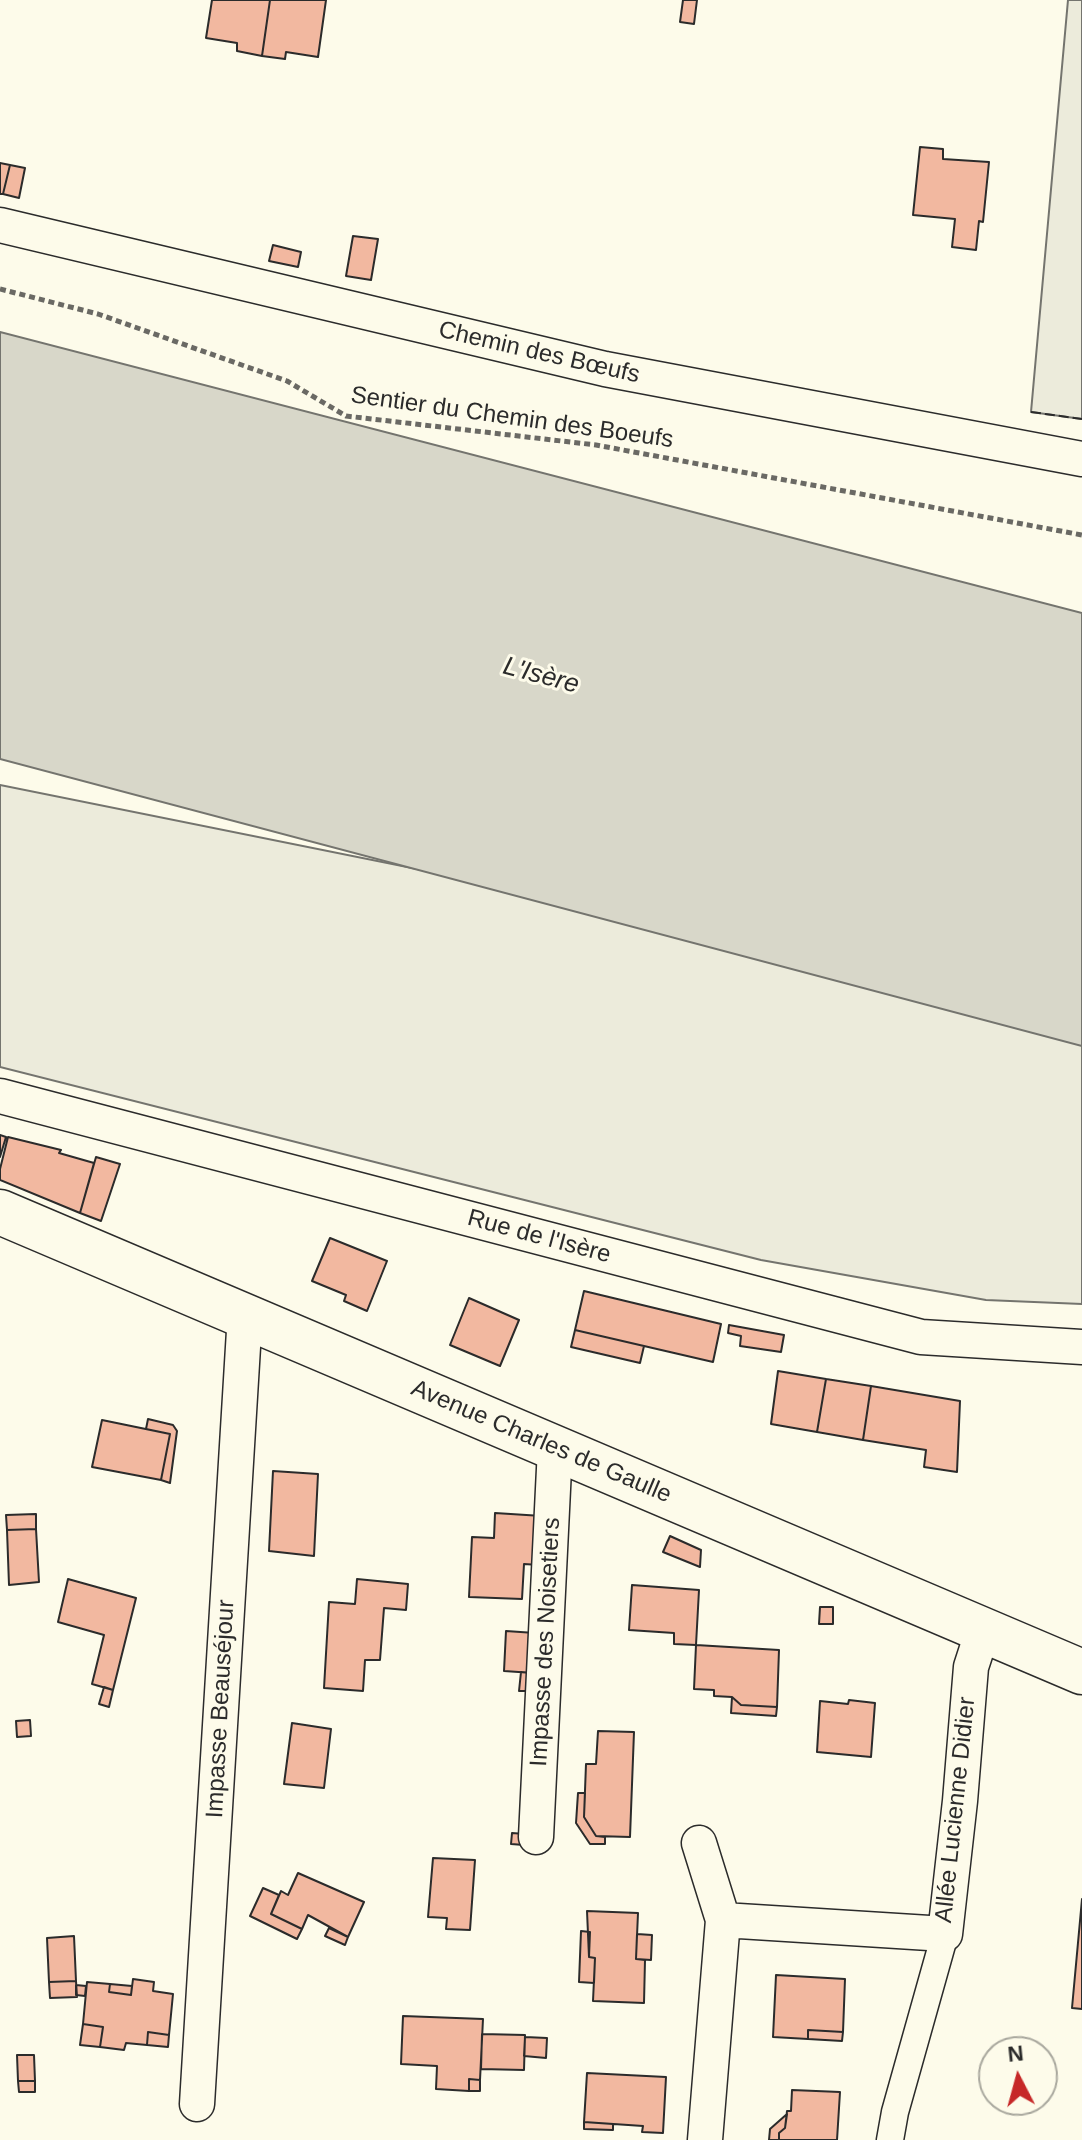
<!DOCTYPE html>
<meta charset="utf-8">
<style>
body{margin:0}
#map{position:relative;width:1082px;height:2140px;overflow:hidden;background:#fdfbea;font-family:Arial,sans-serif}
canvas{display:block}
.north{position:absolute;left:978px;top:2036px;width:80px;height:80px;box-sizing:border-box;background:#fdfbea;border:2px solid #a9a89e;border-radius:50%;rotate:354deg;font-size:22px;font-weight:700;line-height:32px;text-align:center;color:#2b2b2b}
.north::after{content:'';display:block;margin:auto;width:28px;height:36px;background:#c62828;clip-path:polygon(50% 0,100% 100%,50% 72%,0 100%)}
</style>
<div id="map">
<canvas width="1082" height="2140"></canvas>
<div class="north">N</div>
</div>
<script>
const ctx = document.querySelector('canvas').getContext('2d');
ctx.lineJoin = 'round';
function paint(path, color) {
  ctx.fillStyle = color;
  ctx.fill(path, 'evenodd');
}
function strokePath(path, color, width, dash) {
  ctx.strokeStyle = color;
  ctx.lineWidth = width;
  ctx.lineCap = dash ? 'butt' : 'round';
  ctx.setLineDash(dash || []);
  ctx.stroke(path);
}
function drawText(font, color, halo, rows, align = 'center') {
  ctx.font = font + ' Arial,sans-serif';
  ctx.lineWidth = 6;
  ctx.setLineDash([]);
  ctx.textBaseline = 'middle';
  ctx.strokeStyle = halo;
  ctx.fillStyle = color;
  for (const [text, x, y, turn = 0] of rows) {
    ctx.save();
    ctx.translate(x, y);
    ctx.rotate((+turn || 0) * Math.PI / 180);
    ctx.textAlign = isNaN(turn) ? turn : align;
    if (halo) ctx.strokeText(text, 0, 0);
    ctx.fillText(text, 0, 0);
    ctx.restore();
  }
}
const green = new Path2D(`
 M1068,0H1082V419L1031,412Z
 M0,785L1082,1003V1304L986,1300L761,1260L0,1067Z`);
const water = new Path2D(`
 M0,332L1082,613V1046L0,759Z`);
const building = new Path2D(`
 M212,0H270L262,56L237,51V43L206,38Z
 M270,0H326L318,57L286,52L285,59L262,56Z
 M683,0H697L694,24L680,22Z
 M920,147L943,149V159L989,162L983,222L979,221L976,250L952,247L955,219L913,215Z
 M0,163L10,165L3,194H0Z
 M10,165L25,168L19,198L3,194Z
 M353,236L378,239L371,280L346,276Z
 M273,245L301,252L298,267L269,261Z
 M0,1135L6,1137L0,1157Z
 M8,1137L61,1150L59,1153L94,1163L80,1213L0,1180V1169Z
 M96,1157L120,1164L101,1221L80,1213Z
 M330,1238L387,1261L367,1311L344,1301L346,1295L312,1281Z
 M584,1291L721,1324L713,1362L575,1330Z
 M469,1298L519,1320L500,1366L450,1345Z
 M729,1325L784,1335L781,1352L740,1346L741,1336L728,1333Z
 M575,1330L644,1346L640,1363L571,1347Z
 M778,1371L826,1379L817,1432L771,1424Z
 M826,1379L871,1386L863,1440L817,1432Z
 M871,1386L960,1401L957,1472L924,1467L926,1450L863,1440Z
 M148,1419L173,1425L177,1431L170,1483L161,1480L170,1434L146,1429Z
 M102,1420L170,1434L161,1480L92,1467Z
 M273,1471L318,1474L314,1556L269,1551Z
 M495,1513L542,1516L539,1565L524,1564L522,1599L469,1597L472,1537L494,1538Z
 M36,1514V1529L7,1530L6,1515Z
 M36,1529L39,1582L9,1585L7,1530Z
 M670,1536L701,1550L700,1567L663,1552Z
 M68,1579L136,1598L113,1690L92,1684L104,1635L58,1622Z
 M357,1579L408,1584L406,1610L384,1608L380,1660H365L363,1691L324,1688L329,1602L355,1604Z
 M632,1585L699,1590L696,1645L674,1644V1633L629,1630Z
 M820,1607H833V1624H819Z
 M506,1631L535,1633L533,1673L504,1671Z
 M696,1645L779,1650L777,1707L741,1705L732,1697L714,1696V1690L694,1689Z
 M521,1672L533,1673L532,1691H519Z
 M104,1687L113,1690L109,1707L99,1704Z
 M732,1697L741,1705L777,1707L776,1716L731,1713Z
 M849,1700L875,1703L871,1757L817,1752L820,1701L848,1704Z
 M30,1720L31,1736L17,1737L16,1721Z
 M292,1723L331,1729L324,1788L284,1784Z
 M598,1731L634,1732L630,1837L596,1836L584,1817L586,1764H596Z
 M578,1793H585L584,1817L596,1836L605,1837V1844H590L576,1823Z
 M512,1833L525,1834L524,1845L511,1844Z
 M433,1858L475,1860L470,1930L446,1929L447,1918L428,1917Z
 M298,1873L364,1902L348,1937L308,1915L302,1929L271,1914L281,1891L288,1895Z
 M263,1888L279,1895L271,1914L302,1929L297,1939L250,1916Z
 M1082,1899V2009L1072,2008Z
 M587,1911L638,1913L636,1959L645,1960L644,2003L593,2001L595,1958L589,1957Z
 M329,1928L348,1937L345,1945L325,1936Z
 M581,1931L590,1932L589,1957L595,1958L594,1983L579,1982Z
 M637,1934L652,1935L651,1960L636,1959Z
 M74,1936L76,1981L49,1982L47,1938Z
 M776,1975L845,1979L843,2032L808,2030V2039L773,2037Z
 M133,1979L154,1982L153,1991L173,1994L169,2035L148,2032L147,2045L126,2043L124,2050L100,2047L103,2027L83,2024L87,1982L110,1984L109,1992L131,1995Z
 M76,1981L77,1997L50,1998L49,1982Z
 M110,1984L132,1986L131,1995L109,1992Z
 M76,1985L86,1986L85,1996L76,1995Z
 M403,2016L483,2019L480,2080L469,2079V2091L436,2089L437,2066L401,2064Z
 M83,2024L103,2027L100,2047L80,2045Z
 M808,2030L843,2032L842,2041L808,2039Z
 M148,2032L169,2035L168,2047L147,2045Z
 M482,2034L525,2035L524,2070L481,2069Z
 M525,2037L547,2038L546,2058L524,2056Z
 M17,2055H34L35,2081H18Z
 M587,2073L666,2077L663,2133L642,2132L643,2126L584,2122Z
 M469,2079L480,2080V2091H469Z
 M18,2081H35V2092H19Z
 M792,2090L840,2092L837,2140H779V2133L785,2128L787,2111H791Z
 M787,2114L785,2128L779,2133V2140H769L770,2129Z
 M584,2122L613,2124V2130L584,2129Z`);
const path = new Path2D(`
 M0,289L98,314L287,381L346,416L596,445L1082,535`);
const pedestrian = new Path2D(`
 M890,2140L895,2112L945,1934`);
const minor = new Path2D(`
 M0,225L605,369L1082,459
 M0,1096L921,1337L1082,1347
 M536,1837L555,1448
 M699,1843L723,1920L705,2140
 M723,1920L945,1934L960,1801L971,1667L983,1630
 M197,2104L245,1314`);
const primary = new Path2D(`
 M0,1212L1082,1672`);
const fence = new Path2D(`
 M1031,412L1082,419`);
const streetNames = [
 ["Chemin des Bœufs",539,353,13],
 ["Sentier du Chemin des Boeufs",512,418,8],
 ["Rue de l'Isère",539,1237,15],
 ["Avenue Charles de Gaulle",541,1442,23],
 ["Impasse des Noisetiers",546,1642,-87],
 ["Impasse Beauséjour",221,1709,-87],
 ["Allée Lucienne Didier",956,1810,-84]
];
const waterNames = [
 ["L'Isère",541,676,15]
];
paint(green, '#ecebdb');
strokePath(green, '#74746e', 2);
paint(water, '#d8d7c9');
strokePath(water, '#74746e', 2);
paint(building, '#f2b8a0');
strokePath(building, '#2b2b2b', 2);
strokePath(pedestrian, '#2b2b2b', 29);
strokePath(minor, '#2b2b2b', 37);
strokePath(primary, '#2b2b2b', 47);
strokePath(path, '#6a6964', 5, [6, 4]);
strokePath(pedestrian, '#fdfbea', 26);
strokePath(minor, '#fdfbea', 34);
strokePath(primary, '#fdfbea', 44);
strokePath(fence, '#2b2b2b', 2, [10, 4]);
drawText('24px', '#2b2b2b', '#fdfbea', streetNames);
drawText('italic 26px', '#2b2b2b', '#fdfbea', waterNames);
</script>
